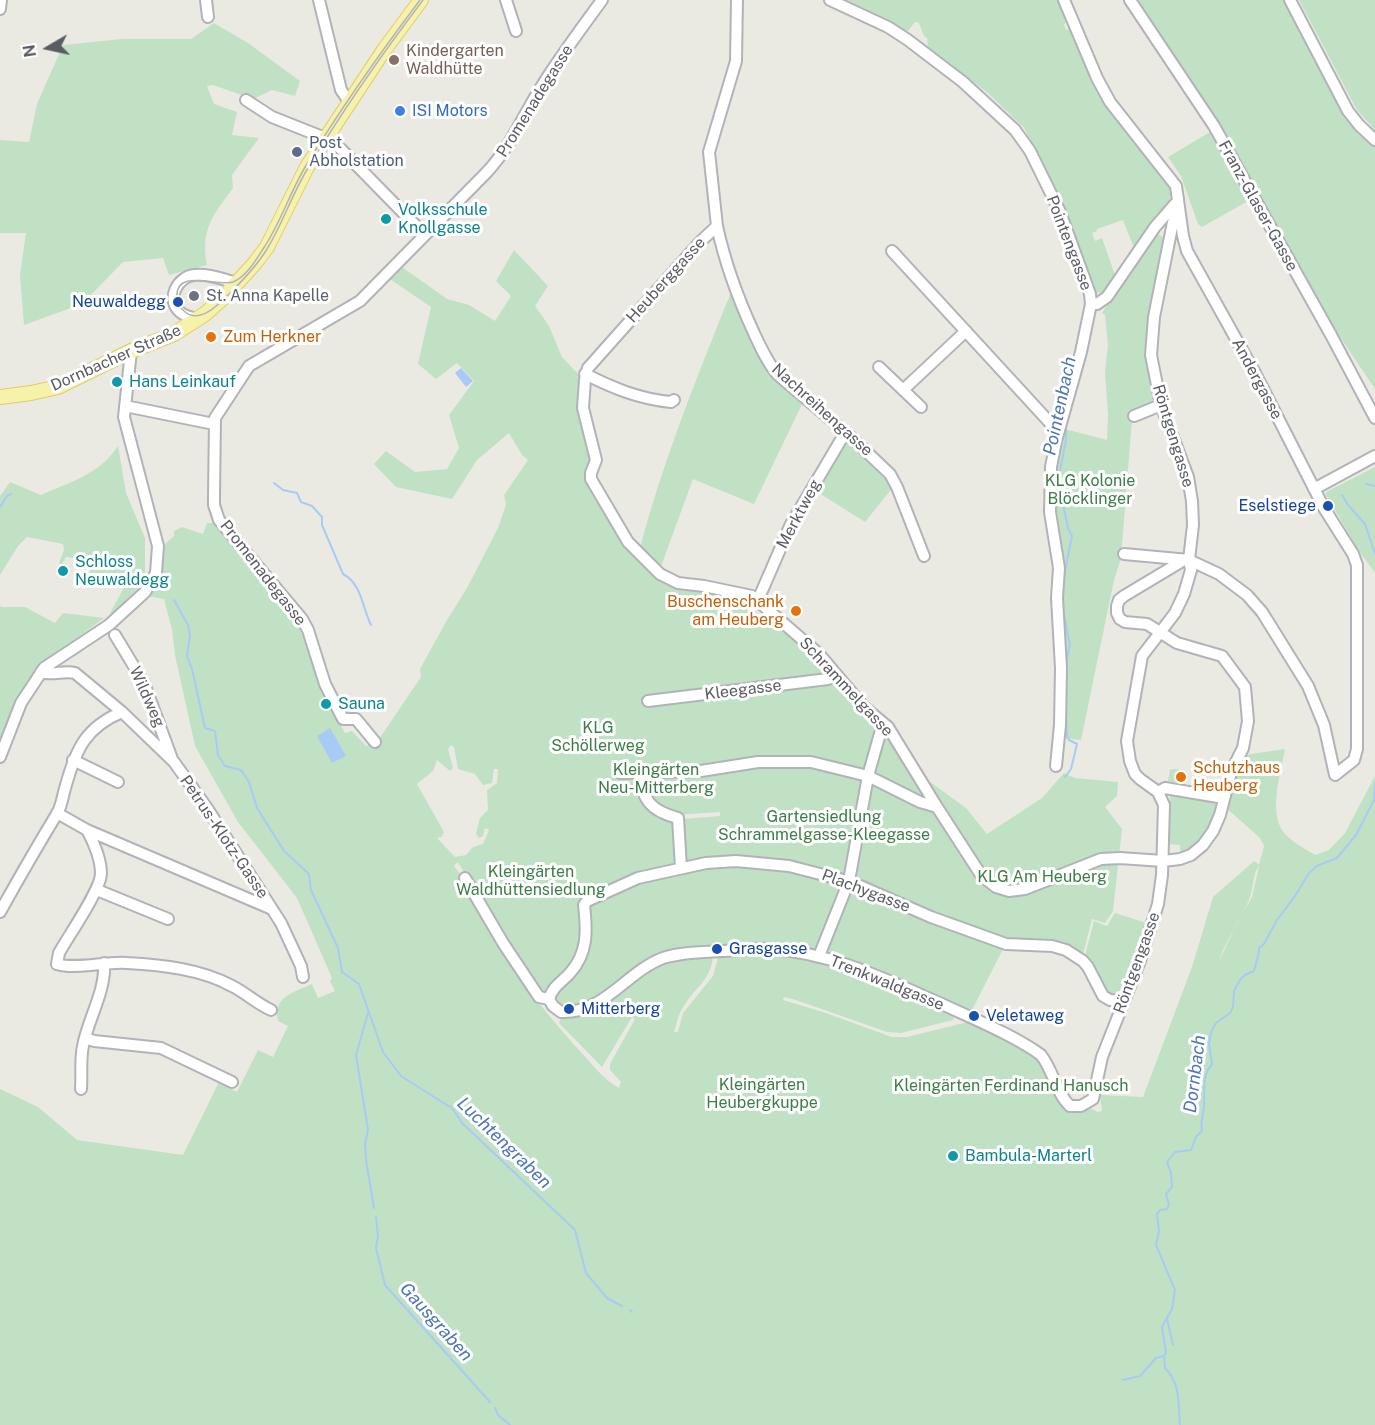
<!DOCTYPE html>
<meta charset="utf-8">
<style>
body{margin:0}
#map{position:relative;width:1375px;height:1425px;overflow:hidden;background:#ebeae2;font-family:"Public Sans",sans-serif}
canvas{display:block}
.north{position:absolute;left:18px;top:18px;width:60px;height:60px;-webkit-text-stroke:4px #fff;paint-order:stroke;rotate:261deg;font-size:16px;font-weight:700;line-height:24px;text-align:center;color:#5a5c61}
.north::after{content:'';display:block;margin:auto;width:21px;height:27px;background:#5a5c61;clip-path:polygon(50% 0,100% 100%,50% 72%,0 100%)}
</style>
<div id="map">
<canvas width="1375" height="1425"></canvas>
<div class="north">N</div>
</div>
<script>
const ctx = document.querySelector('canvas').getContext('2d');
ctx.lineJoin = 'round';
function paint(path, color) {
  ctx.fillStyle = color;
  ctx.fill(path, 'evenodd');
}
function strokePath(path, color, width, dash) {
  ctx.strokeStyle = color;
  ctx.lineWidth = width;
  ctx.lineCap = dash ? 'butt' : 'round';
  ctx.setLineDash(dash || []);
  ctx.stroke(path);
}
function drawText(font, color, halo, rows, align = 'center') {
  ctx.font = font + ' "Public Sans",sans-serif';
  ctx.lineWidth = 6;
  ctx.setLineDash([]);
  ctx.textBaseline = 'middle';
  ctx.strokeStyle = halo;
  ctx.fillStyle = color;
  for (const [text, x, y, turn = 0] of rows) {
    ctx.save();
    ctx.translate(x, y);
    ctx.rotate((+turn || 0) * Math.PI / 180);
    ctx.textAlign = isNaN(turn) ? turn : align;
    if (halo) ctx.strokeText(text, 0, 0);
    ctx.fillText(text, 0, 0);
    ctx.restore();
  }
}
const green = new Path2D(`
 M847,0H1057L1067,20L1064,25L1066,30L1071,28L1097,92L1117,122L1166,182C1178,202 1164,206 1153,219C1146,228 1140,239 1134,248L1123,220L1097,229V231L1092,233L1095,241L1102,238L1115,275L1103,293L1096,292L1061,199L1024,128L988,93L928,47L927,38L924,36L919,23L915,22L907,32L883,17Z
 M1137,0H1284L1338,102L1375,146V389L1328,319L1212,111Z
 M1299,0H1375V130L1357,110Z
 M214,23L248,43L300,81L295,96L272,90L253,99L213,85L207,86L214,104L237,112L232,135L259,138L232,175L233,188C213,215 200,230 207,265L169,275L163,258L123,262L82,304L24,325L20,275L26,233H0V140L29,142L37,104L63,45L122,39H191Z
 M1210,132L1248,201L1202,227L1198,224L1181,176L1168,157Z
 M1158,234L1165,239L1146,353L1155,404L1132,419L1121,558L1114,580L1081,740L1060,738L1054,481L1065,429L1107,440L1108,415L1105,371L1108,345L1105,315L1102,313L1149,242Z
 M514,250L548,286L535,306L549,326L562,357L578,374L579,403L583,427L591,447L592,456L585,478L610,522L635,558L654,573L673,583L735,596L812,653L869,715L887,730L922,786L930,782L966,808L987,834L1042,798L1064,773L1075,778L1118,782L1117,796L1105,807L1122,829L1113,911L1105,923L1092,919L1082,958C1058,940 1035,943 1007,941L970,1014L958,1008L953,1020L901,1033L887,1032L796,1000L784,997L783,1000L823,1012L892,1037H907L972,1021C989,1030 1030,1046 1042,1060C1054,1074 1054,1101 1070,1109L1089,1107L1097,1112L1102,1111L1100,1095L1143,1097L1192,967L1213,897L1254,861L1259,865L1264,846L1260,838L1224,806L1233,775L1244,755L1285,749C1281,773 1266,817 1287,836C1295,844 1306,849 1315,855L1329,850L1345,833L1375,776V1425H0V1089L38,1107L77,1140L183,1155L219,1082L237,1092L258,1050L273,1057L288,1026L278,1021C273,996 293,993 312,984L318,998L335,991L330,981L332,978L297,898L238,822L195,746L175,655L172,629L164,599L147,596L161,577L165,544L174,536V531L182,527L203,534L207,523H214L298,624L325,696L345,733L352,731L366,746L377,742L421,677L420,669L447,620L467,588L498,528L506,505L504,495L528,460L522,455L509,433L477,460L452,499L396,487L374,464L386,451L415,472L447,469L459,448L449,415L474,381L457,363L436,379L418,364L431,307L390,279L402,267L447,299L469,305L495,321L511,296L496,281ZM451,745L454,747L458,769L475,774L483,785L492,783L494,769H498L497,783L487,790L488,810L480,818L476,834L479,838L483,836L485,828L489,830L483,844L473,847L466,855L455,857L437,838L442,837L444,832L417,784L433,771L437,760L450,771L453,768L448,749ZM729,764L728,770L696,773L699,767ZM720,812V816L683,819L680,822L683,862L706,861L705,866C664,873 627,883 591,902L589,908L590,940L587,955L576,975L553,995L554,1004L563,1010L559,1023L602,1067L632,1017L635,1019L610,1064V1070L621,1082L619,1088C603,1079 592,1064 579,1050C549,1017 520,981 498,943C484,917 472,889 454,866L458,862L514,958L543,996L576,958L581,945L580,906L584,900L616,883L649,871L677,865L679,862L674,815ZM1259,866L1252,897L1237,923L1219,961C1226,939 1242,919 1250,897C1254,887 1252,875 1259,866ZM717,949L719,954L713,976L683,1013L678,1032H674C677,1023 678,1014 684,1006C696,986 712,980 713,954C667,956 652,963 616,993L613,988C652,955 666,951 717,949Z
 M731,292L746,326L803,402L754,504L693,479L660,569L639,552C662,463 697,377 731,292Z
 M847,439L870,458L894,486L865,522L816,491Z
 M118,446L126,493L145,538V575L141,585L112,614L110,613L127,582L122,587L95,572L92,578L88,577L91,569L84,563L87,556L78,552L75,558L66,557L62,564L59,563L64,550L63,544L27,537L18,546L0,575V496L10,482L41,495C70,482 100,474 118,446Z
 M1375,467V573L1359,551L1326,495V492Z
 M0,605L1,607H25L55,623L63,613L104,618L36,668L17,698L0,748Z
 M1172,769L1182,770L1180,783L1168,781L1170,770Z
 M1170,795L1212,800C1223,809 1212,830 1204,839C1199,846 1187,851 1180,856V845L1167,844Z
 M1115,913L1150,924L1123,996H1107L1084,959L1094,921L1107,926Z`);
const water = new Path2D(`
 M461,368L473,381L466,387L455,373Z
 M330,728L346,756L332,763L317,736Z`);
const stream = new Path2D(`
 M274,483L283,490L297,493L301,502L312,506L322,517V525L343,574C362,584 362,607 371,625
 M1366,484L1375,486
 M1342,495L1348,505L1365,524L1375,554
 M0,507L7,496L11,494
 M1063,580L1072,536L1068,528L1058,481L1066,440V425
 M174,600L188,625L190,635L187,656L192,669L205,728L215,731L218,755L225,766L241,770L249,782L257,808L284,851L309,874L311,890L338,948L342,972L359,984L383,1052L401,1076L453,1109L462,1123L575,1230L586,1273L607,1298L622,1306
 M1063,610L1070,645L1066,662
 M1065,777L1071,769L1077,744L1069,740L1067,736L1065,704
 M368,1013L356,1055L368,1130L365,1144L366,1160L374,1208
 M376,1217L378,1236L376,1248L385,1285L490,1402
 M630,1310L632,1312
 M1167,1319L1173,1345
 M1123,1380L1140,1376L1156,1358L1164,1356
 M495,1408L498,1415L510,1425
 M1180,1425C1178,1403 1181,1384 1165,1368L1164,1356L1166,1353L1162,1327L1172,1309L1175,1290L1156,1245L1159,1231L1157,1214L1160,1210L1167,1209L1169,1205L1166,1194L1172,1187L1171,1173L1167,1162L1175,1152L1191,1150L1196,1137L1202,1131C1200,1123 1203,1115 1204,1107C1205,1091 1201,1077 1212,1064L1209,1044L1211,1032L1216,1023L1230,1013L1233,1007L1234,991L1240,980L1245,975L1254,971L1259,952V948L1264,944L1277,920L1295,896L1309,873L1317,866L1337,858L1356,835L1374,800L1375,784`);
const minor = new Path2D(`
 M206,0L208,17
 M319,0L341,90L350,103
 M506,0L516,31
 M737,0L736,61L709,152L717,226L701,241L588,368L585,379L583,408L596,460L591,473V479L628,542L660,574L678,583L704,586L752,596L819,654L864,707L888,727L937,807L981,875L996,887L1009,891L1025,889L1101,859L1120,858L1163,861L1180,859L1191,855L1203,845L1213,831L1220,815L1231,772L1243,748L1248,721L1245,687L1222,656L1177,643L1147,624L1125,622L1120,619L1117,613V606L1119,600L1124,596L1184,560
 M830,0L888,27L908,40L963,82L1015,130L1030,151L1060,212L1090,294L1091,304L1081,352L1056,441L1051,467L1050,512L1059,568L1057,598L1061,668L1060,725L1056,766
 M1064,0L1097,78L1110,102L1176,186L1183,236L1187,251L1255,373L1324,508L1353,554L1357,565V749L1354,760L1335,775L1324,725L1308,686L1262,612L1247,595L1219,574L1189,560L1124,554
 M1130,0L1214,126L1331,335L1375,418
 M1290,0L1348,111L1359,125L1375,140
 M0,9L1,0
 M246,100L272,117L325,138
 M327,135L424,234
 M717,226C725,263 737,296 753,331C760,346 767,362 778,375L850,436L890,474L897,487L924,556
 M892,251L1052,425L1059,426
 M1091,304H1097L1107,297L1155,227L1175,204
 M196,319C191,317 183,316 179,311C166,298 178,277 194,275C207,273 225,280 237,283
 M879,367L921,407
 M585,374C613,388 639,399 671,402L674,400
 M903,390L966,331
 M125,406L214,424
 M1134,416L1161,405
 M1314,489L1375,456
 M758,600L791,524L842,438L841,430
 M115,635L144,683L172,759
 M648,701L828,679L836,675
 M122,712L174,762L207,808L281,923L301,966L303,977
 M375,742L356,719H343L325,684L308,630L302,619L219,520L214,505V495L215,418L249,366L360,301L487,172C511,146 522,118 540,89C559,58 581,29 602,0
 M0,757L21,703L44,668L109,625L145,592L156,573L158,546L124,417L131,351
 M73,760L118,782
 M640,771C641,800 651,811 678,818L681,868
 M620,773L701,771L758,762H811L868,776L920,802L937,807
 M1158,792L1165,788L1224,798
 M57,813L87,830L272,909
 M87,830C94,843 101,859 101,874C100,891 69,935 59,953L57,964C75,970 107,961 127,963C162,965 201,969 232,986C246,993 256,1003 271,1010
 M465,878L503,943L539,997L549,999
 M97,890L168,919
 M0,912C19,878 38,845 58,812C62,804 63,794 66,785C76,749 86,727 122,712L75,673C64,670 53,676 41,672
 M819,956L849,881L868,776L883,723
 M549,999L553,1006L561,1012C604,1014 626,972 663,958C682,952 703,952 722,951C738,950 756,948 772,949C833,953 889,981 944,1005C974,1019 1015,1036 1041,1055C1053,1070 1056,1093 1070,1106H1081L1093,1099L1102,1057L1140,961L1158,904L1162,875L1164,805L1158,792L1140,779L1135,774L1130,761L1127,741L1142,656L1175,613L1184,594L1191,570L1189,560L1193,525L1192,501L1188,477L1161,405L1151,355L1154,317L1173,222L1178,209V198
 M549,999C552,987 562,982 570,973C588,953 587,931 584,905L587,901L638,878L706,863L736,861L789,866L851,882L931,917L1006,944L1052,946L1066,950L1083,961L1088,967L1103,996L1110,1000L1124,1001
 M86,1038L94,1041L161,1048L232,1082
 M81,1089C82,1075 80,1059 83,1046C88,1019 106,991 104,963`);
const major = new Path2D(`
 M0,397L31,393L58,387L131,351L174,334L205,314L224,297L255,263L267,247L307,167L384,50L421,0`);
const tram = new Path2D(`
 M420,0C380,53 341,108 307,164C290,191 281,223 263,249C256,260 246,277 233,282C218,287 174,267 177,299C178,304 180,308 184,311C200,326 221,302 232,291C245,278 258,264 267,249C283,223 292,194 308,168C343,110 382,54 423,0`);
const markers = [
 [394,60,6,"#8d6e63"],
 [400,111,6,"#3f7fe0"],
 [297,152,6,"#5c6f8a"],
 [386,219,6,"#0f9aa8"],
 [194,296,6,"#6b7280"],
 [178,302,6,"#1a4fb4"],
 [211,337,6,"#e8710a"],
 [117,382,6,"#0f9aa8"],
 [1328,506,6,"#1a4fb4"],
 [63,571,6,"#0f9aa8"],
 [796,611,6,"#e8710a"],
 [326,704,6,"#0f9aa8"],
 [1181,777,6,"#e8710a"],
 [717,949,6,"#1a4fb4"],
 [569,1009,6,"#1a4fb4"],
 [974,1016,6,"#1a4fb4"],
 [953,1156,6,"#0f9aa8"]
];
const educationNames = [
 ["Kindergarten",406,51],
 ["Waldhütte",406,69]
];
const streetNames = [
 ["Promenadegasse",535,101,-58],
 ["Franz-Glaser-Gasse",1258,206,61],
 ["Pointengasse",1069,243,69],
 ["Heuberggasse",666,280,-48],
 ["Dornbacher Straße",116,358,-24],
 ["Andergasse",1257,379,62],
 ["Nachreihengasse",822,410,42],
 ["Röntgengasse",1173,436,73],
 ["Merktweg",799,514,-62],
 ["Promenadegasse",263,573,52],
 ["Schrammelgasse",846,687,47],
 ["Kleegasse",743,690,-7],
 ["Wildweg",147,697,66],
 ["Petrus-Klotz-Gasse",224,837,56],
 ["Plachygasse",866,891,21],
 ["Röntgengasse",1137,963,-70],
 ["Trenkwaldgasse",887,983,22]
];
const shopNames = [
 ["ISI Motors",412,111]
];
const serviceNames = [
 ["Post",309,143],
 ["Abholstation",309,161]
];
const cultureNames = [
 ["Volksschule",398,210],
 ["Knollgasse",398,228],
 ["Hans Leinkauf",129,382],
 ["Schloss",75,562],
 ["Neuwaldegg",75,580],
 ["Sauna",338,704],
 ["Bambula-Marterl",965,1156]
];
const worshipNames = [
 ["St. Anna Kapelle",206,296]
];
const transitNames = [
 ["Neuwaldegg",166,302,"right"],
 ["Eselstiege",1316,506,"right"],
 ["Grasgasse",729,949],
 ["Mitterberg",581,1009],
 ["Veletaweg",986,1016]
];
const foodNames = [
 ["Zum Herkner",223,337],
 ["Buschenschank",784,602,"right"],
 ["am Heuberg",784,620,"right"],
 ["Schutzhaus",1193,768],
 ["Heuberg",1193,786]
];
const parkNames = [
 ["KLG Kolonie",1090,481],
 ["Blöcklinger",1090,499],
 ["KLG",598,728],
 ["Schöllerweg",598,746],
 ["Kleingärten",656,770],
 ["Neu-Mitterberg",656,788],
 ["Gartensiedlung",824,817],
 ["Schrammelgasse-Kleegasse",824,835],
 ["Kleingärten",531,872],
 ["Waldhüttensiedlung",531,890],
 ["KLG Am Heuberg",1042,877],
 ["Kleingärten",762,1085],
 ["Heubergkuppe",762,1103],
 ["Kleingärten Ferdinand Hanusch",1011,1086]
];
const waterNames = [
 ["Pointenbach",1060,406,-78],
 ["Dornbach",1195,1074,-83],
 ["Luchtengraben",504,1143,44],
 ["Gausgraben",436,1322,48]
];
paint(green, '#c0e1c4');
paint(water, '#a8cbf5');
strokePath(stream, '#a8cbf5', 2);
strokePath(minor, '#b2b3b8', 14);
strokePath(major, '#e2cd65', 16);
strokePath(minor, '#fff', 10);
strokePath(major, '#f6f2ac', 14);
strokePath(tram, '#b2b3b3', 1.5);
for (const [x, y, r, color] of markers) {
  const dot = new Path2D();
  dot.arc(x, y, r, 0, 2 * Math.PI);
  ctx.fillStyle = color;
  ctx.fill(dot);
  strokePath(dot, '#fff', 2);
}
drawText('16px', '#785e54', '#fff', educationNames, 'left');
drawText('16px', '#5a5c61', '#fff', streetNames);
drawText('16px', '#366cbe', '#fff', shopNames, 'left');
drawText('16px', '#4e5e75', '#fff', serviceNames, 'left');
drawText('16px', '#0d838f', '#fff', cultureNames, 'left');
drawText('16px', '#5b616d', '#fff', worshipNames, 'left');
drawText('16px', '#164399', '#fff', transitNames, 'left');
drawText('16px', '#c56008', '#fff', foodNames, 'left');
drawText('16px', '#3d7d47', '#fff', parkNames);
drawText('italic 18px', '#4e75b5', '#fff', waterNames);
</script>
